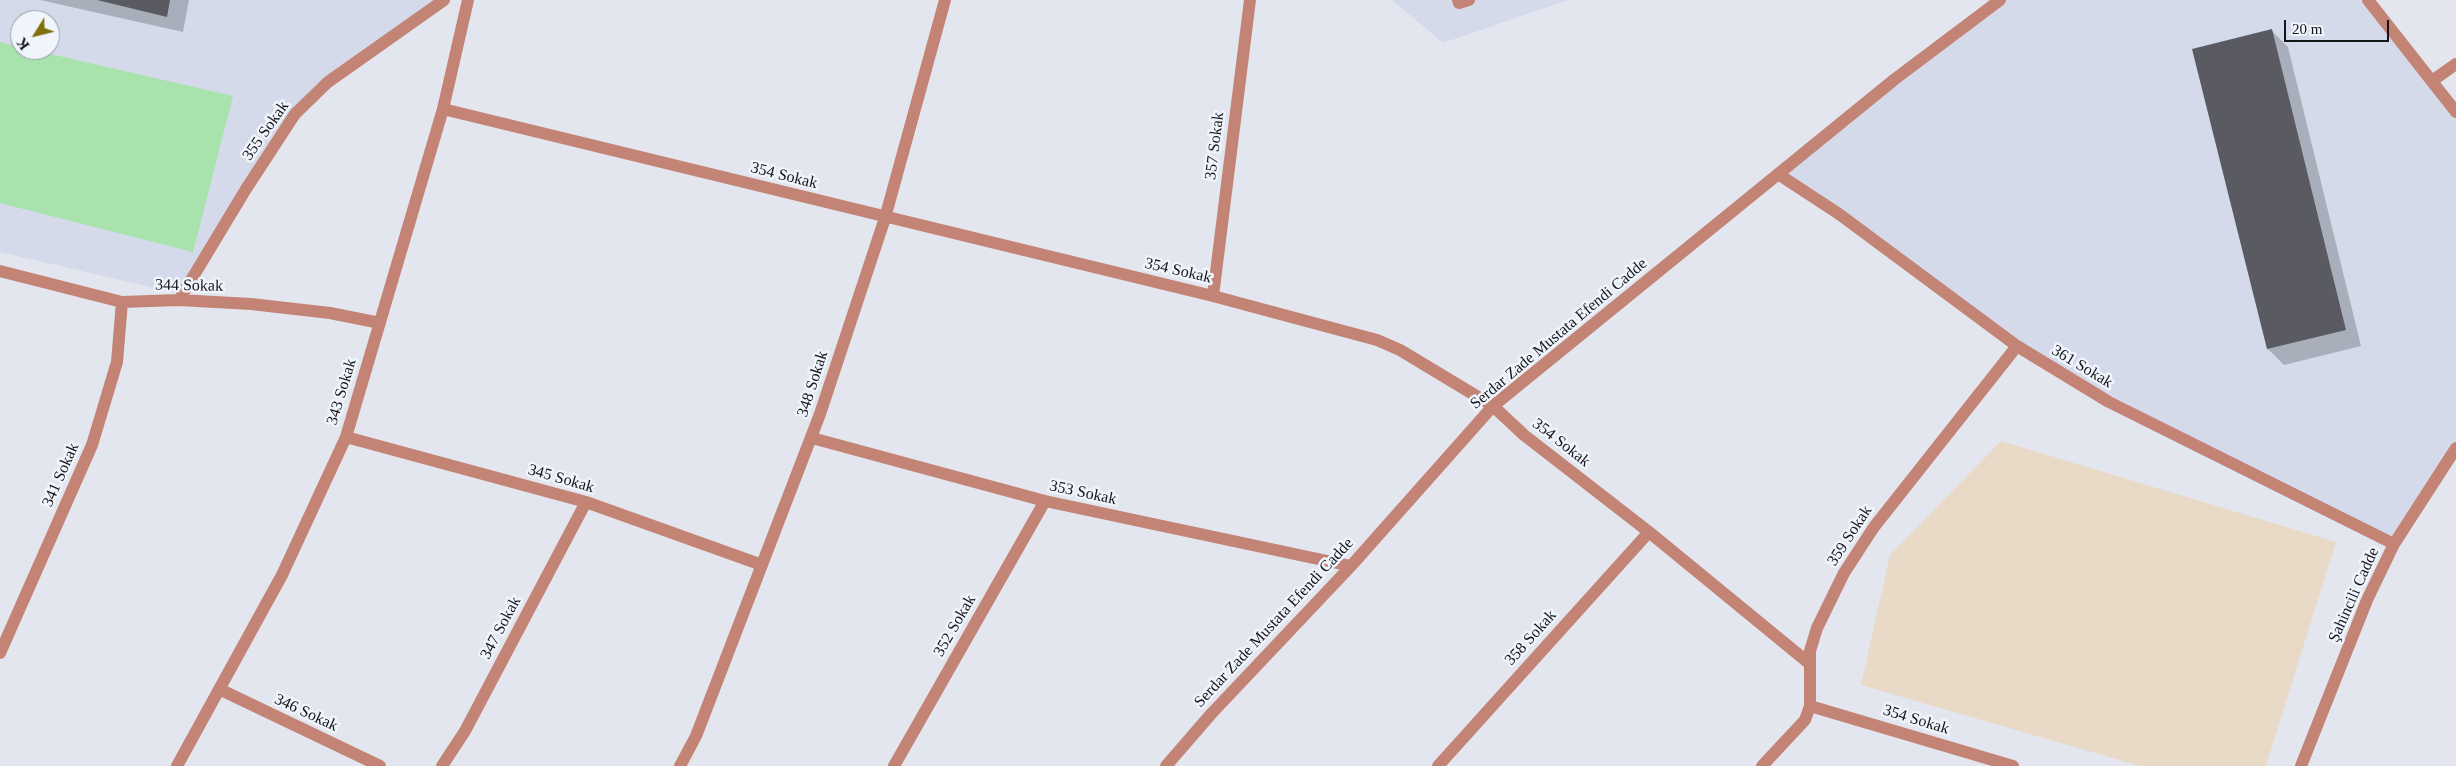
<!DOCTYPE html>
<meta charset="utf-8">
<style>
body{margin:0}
#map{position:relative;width:2456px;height:766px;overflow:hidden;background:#e3e6ef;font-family:"Times New Roman",serif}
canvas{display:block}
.north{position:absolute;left:10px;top:10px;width:50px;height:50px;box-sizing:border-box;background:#f0f4fc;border:1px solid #989ba1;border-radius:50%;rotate:234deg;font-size:14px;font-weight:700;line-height:20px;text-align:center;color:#151619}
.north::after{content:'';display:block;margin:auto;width:18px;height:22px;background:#816f0c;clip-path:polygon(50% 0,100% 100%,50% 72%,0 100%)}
.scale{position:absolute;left:2284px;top:20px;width:105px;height:22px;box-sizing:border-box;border:2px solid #151619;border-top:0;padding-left:6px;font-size:15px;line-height:18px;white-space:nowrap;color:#151619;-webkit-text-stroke:4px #f0f4fc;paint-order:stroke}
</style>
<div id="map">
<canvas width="2456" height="766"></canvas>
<div class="north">K</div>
<div class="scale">20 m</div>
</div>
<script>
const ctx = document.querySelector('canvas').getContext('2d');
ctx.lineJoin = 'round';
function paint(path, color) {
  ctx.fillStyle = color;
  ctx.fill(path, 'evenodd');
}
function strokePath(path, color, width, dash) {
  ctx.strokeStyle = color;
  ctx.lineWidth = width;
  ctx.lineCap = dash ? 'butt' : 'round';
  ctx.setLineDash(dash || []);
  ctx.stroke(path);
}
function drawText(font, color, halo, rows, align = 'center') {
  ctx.font = font + ' "Times New Roman",serif';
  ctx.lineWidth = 5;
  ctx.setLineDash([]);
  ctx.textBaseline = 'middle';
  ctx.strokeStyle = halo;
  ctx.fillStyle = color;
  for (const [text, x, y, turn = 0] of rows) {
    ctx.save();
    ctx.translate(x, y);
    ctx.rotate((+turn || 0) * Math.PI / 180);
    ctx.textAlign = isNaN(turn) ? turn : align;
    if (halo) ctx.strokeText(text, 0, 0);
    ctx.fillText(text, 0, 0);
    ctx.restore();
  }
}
const commercial = new Path2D(`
 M2001,441L2336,542L2266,766H2140L1861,685L1890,555Z`);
const built = new Path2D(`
 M0,0H434L325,77L243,184L176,293L0,252ZM20,20H50V50H20Z
 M1392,0H1568L1443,43Z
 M2000,0H2374L2456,112V457L2394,544L2017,346L1778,174Z`);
const green = new Path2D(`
 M0,42L20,47V50H33L233,96L193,252L0,203Z`);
const shadow = new Path2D(`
 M40,0H189L183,32Z
 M2271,30L2288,47L2361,346L2284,365L2268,349Z`);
const building = new Path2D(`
 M97,0H170L167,17Z
 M2272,29L2346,330L2267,349L2192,49Z`);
const service = new Path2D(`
 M1458,0L1459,3L1469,0`);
const minor = new Path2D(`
 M2368,0L2456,112
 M2432,81L2456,64
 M443,109L1213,296L1377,340L1400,350L1493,406L1524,435L1649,532L1810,664
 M1778,174L1839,214L2017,346L2109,402L2394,544
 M0,271L122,302L179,300L251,304L330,313L380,323
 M1213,296L1250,0
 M179,300L246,189L295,114L328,82L444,0
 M346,437L586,502L762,565
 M812,438L1045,501L1351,566
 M0,653L92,445L117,362L122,302
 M219,689L380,766
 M1810,706L2013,766
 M177,766L282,575L346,437L443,109L468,0
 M442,766L465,731L586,502
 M680,766L696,736L820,414L885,218L945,0
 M894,766L1045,501
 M1166,766L1212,713L1351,566L1493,406L1895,79L2000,0
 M1438,766L1649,532
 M1762,766L1805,720L1810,706V651L1817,628L1844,573L1874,527L2017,346
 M2301,766L2367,600L2394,544L2456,448`);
const streetNames = [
 ["355 Sokak",266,131,-55],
 ["357 Sokak",1215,146,-83],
 ["354 Sokak",784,176,14],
 ["354 Sokak",1178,271,13],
 ["344 Sokak",189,286,1],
 ["Serdar Zade Mustata Efendi Cadde",1559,334,-40],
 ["361 Sokak",2082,367,31],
 ["348 Sokak",813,384,-72],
 ["343 Sokak",342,392,-73],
 ["354 Sokak",1561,443,38],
 ["341 Sokak",61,475,-66],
 ["345 Sokak",561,479,16],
 ["353 Sokak",1083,493,12],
 ["359 Sokak",1850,536,-57],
 ["Şahincili Cadde",2354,595,-66],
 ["Serdar Zade Mustata Efendi Cadde",1274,623,-47],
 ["352 Sokak",955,626,-60],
 ["347 Sokak",501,628,-62],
 ["358 Sokak",1531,638,-48],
 ["346 Sokak",306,713,25],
 ["354 Sokak",1916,720,17]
];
paint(commercial, '#e9dac7');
paint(built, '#d4daea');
paint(green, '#a8e2ac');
paint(shadow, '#0003');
paint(building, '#5a5a62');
strokePath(service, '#c38476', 12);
strokePath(minor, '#c38476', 12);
drawText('16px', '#151619', '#f0f4fc', streetNames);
</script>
